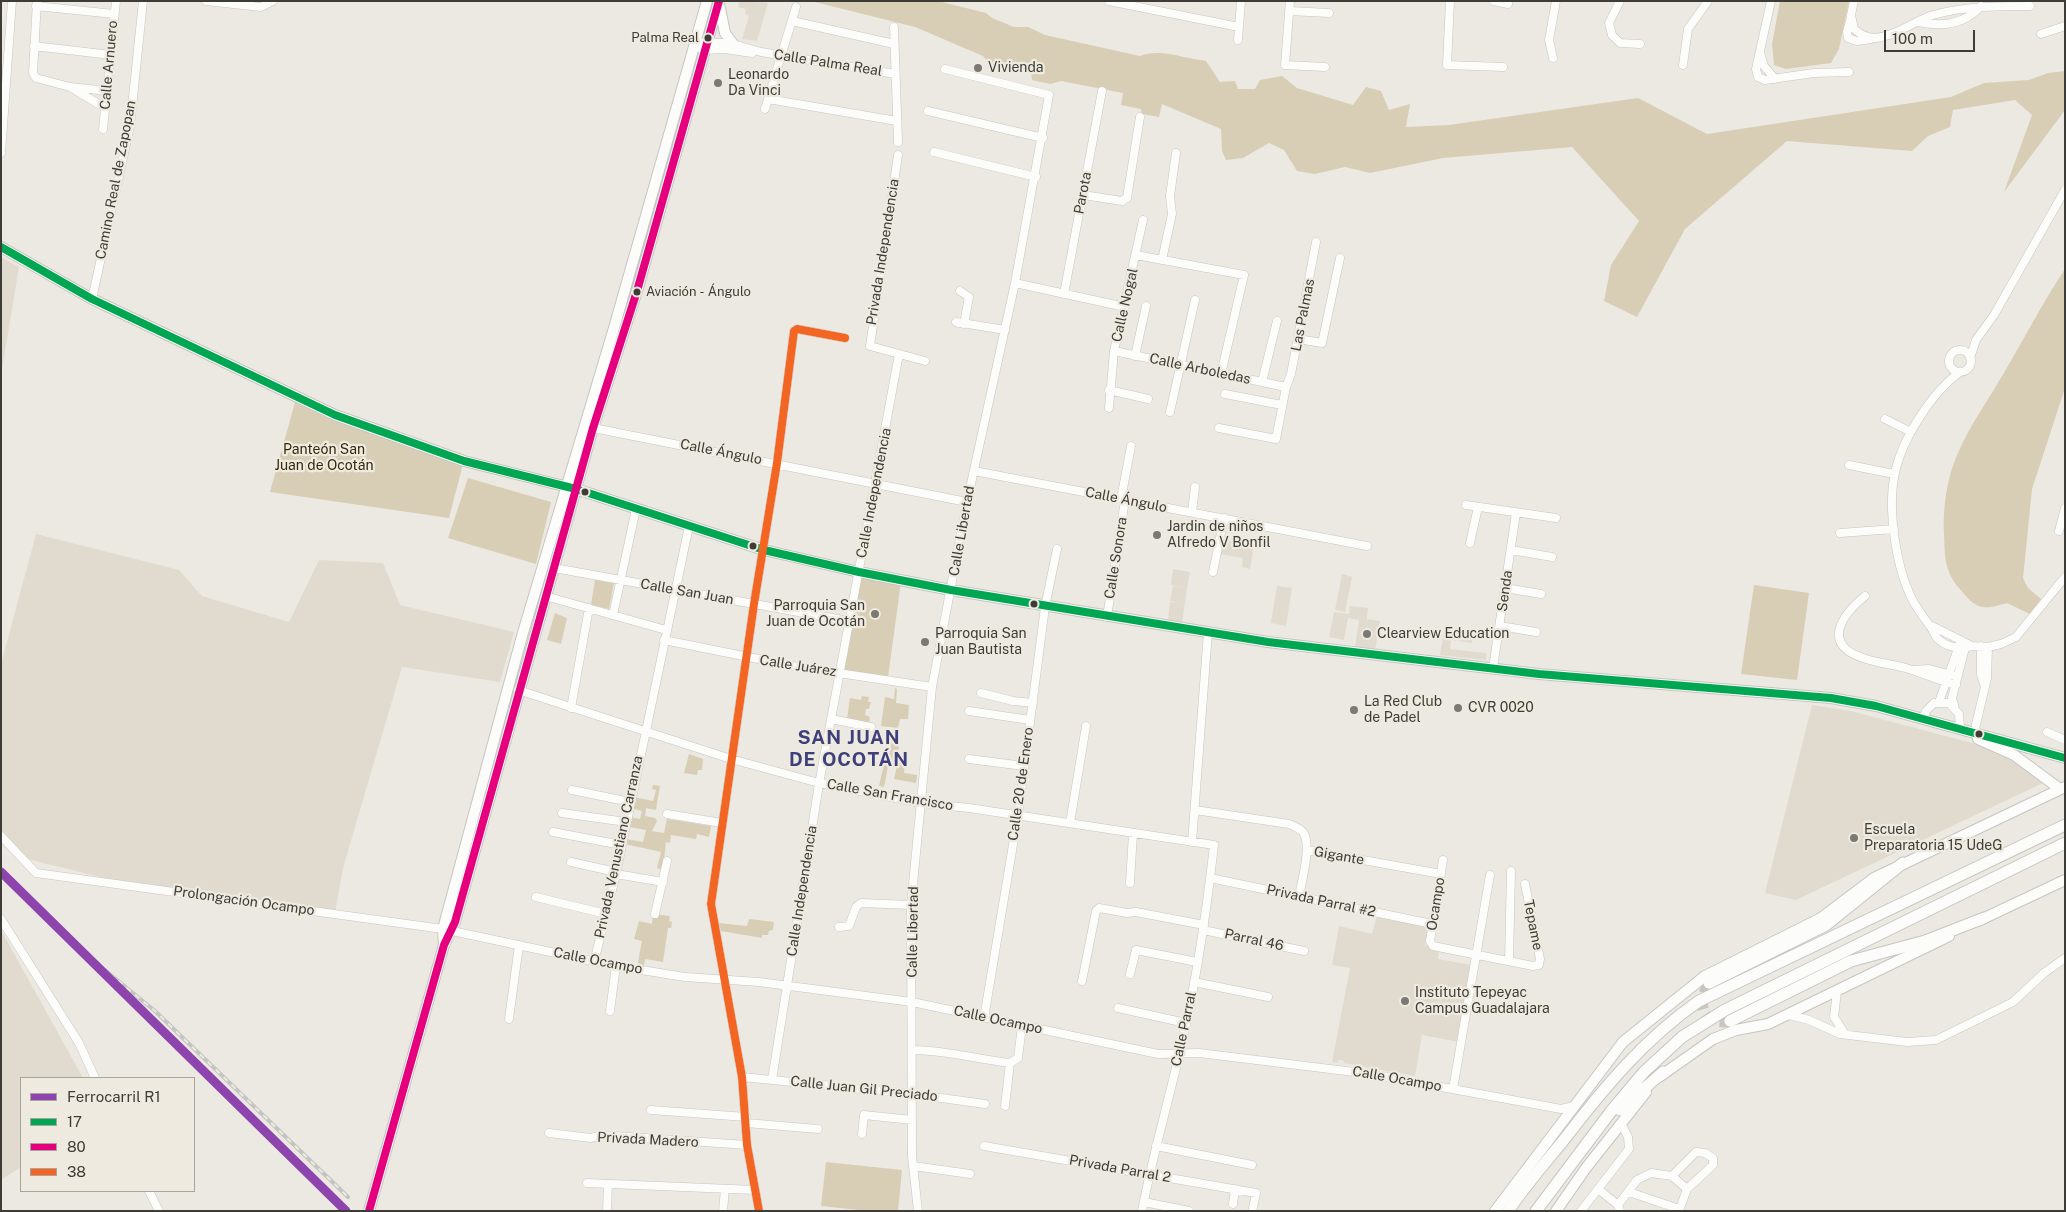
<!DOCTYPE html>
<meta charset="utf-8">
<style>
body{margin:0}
#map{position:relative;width:2066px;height:1212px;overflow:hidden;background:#ece9e2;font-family:"Public Sans",sans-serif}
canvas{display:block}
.frame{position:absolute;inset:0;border:2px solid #3d3c37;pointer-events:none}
.legend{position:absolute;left:20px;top:1077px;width:175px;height:115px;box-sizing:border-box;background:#efeadf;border:1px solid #a8a49c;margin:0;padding:6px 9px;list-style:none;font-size:15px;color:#3d3c37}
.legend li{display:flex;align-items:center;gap:10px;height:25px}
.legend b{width:25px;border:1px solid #a8a49c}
.scale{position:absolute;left:1884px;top:30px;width:91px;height:22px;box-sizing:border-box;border:2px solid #3d3c37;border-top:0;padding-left:6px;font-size:15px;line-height:18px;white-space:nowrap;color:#3d3c37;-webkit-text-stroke:4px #efeadf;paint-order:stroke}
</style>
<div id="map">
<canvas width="2066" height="1212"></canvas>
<div class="frame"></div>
<ul class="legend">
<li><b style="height:6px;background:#8e44ad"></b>Ferrocarril R1</li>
<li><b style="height:6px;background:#00a651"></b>17</li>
<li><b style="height:6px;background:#e5007d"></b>80</li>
<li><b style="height:6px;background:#f26522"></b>38</li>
</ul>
<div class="scale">100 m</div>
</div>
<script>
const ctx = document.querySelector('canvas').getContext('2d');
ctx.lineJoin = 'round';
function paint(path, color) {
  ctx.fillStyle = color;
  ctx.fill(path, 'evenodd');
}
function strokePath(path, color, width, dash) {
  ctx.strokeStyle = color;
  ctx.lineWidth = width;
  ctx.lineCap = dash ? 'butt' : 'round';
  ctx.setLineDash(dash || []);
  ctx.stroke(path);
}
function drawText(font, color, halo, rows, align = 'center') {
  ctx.font = font + ' "Public Sans",sans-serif';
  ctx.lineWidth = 4.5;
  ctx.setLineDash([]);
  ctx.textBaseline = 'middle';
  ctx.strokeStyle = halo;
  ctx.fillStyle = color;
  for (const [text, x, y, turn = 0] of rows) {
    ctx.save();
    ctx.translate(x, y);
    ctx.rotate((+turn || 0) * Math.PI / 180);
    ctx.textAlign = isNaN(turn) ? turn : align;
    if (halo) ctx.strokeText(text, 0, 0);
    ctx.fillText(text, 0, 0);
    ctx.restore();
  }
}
const built = new Path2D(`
 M739,1L768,3L757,41L742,39L749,16L745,14L746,9L738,7Z
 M1,257L19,267L1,375Z
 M36,534L179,570L202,596L289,622L319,560L383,563L400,605L514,632L500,682L402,667L343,868L335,913L137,886L23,858L1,832V664Z
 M1221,540L1231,541L1230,546L1243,548L1244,543L1254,545L1250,569L1242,567L1243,558L1219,554Z
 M1173,569L1190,572L1187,588L1171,585Z
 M1342,574L1352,577L1345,612L1335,610Z
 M1173,586L1187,588L1182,623L1168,620L1170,602L1180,603L1170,601Z
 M1277,586L1292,588L1286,626L1271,623Z
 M1350,606L1368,608L1367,619L1380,621L1375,650L1355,648L1359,620L1348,618L1344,640L1329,637L1334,612L1349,614Z
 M1444,632L1473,636L1472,643L1451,640L1450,649L1486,653V660L1440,655Z
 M1812,705L1851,711L1972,743L2013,761L2045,782L1796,900L1765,893Z
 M1377,915L1429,926L1425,945L1439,950L1438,959L1472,965L1459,1042L1422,1035L1415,1076L1343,1063L1344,1061L1339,1060L1337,1063L1332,1062L1350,968L1332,965L1339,926L1372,934Z
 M1,930L83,1078H21V1167L1,1180Z`);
const green = new Path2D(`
 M811,1H938L986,13L992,18L1014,27H1028L1045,35L1140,56C1162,48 1184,59 1206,61L1220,82L1235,81L1238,89H1255L1260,80L1282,76L1297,88L1353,105L1366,87L1381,91L1389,110L1410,104L1406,127L1449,125L1638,98L1707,134L1951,97L1984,83L2029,80L2048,73L2065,71V110L2004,192L2032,115L2015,100L1953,110L1950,127L1928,136L1912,151L1787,141L1685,229L1637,317L1604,301L1611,265L1639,221L1572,147L1443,158L1370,173L1345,167L1315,174L1297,171L1284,150L1269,143L1243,158L1226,160L1222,151L1221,129L1162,104L1159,117L1142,114L1141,109L1121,105L1123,93L1061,81L1050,84L1032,80L1031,72L989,63L983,56L915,27Z
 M1780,1H1849L1839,49L1831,63L1786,69L1774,65L1772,44Z
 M2065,269V388L2032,489L2023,578L2028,588L2041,599L2030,614L2007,603C1981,611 1976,609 1959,588C1944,570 1945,556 1944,534C1942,456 1973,428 2009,364C2028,332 2044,300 2065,269Z
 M295,402L463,464L449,518L270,492Z
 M468,478L551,502L536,564L448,538Z
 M861,575L901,582L888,677L842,670Z
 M595,580L614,583L609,609L591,605Z
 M1754,585L1809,593L1797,680L1741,674Z
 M555,613L567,618L561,644L547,640Z
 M895,688L897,689L896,703L909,705L908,719H900L898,728L881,726L885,697L894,699Z
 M862,696L869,697L868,702H871L869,709H866L865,715L870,717L869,723L847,719L850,698L861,700Z
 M892,739L899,740L898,762L905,763L904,773L917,775L916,783L894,779L898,762L889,761L884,787L879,786L885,760H889Z
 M689,754L703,759L702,770H698L697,775L684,773Z
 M653,785L660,786L656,810L646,808L645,816L655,818L657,821L652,831L664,833L667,819L711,826L709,837L697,834L696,839L671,835L670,843L666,842L663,870L657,868L661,852L625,844L626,839L643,842L646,830L629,827L630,817L640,819L642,811L634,809L631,812L634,797L653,801L656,790L652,789Z
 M653,914L670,916L669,921L672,922L671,928H668L663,962L645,959L644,967H637L642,941L634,939L639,921L652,924Z
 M749,919L774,922L773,930L769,931L768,935H762V938L721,931L719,923L747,926Z
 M826,1162L902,1170L898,1211H869L821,1206Z`);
const highwayTunnel = new Path2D(`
 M1709,983C1696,1004 1702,1026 1730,1021`);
const minor = new Path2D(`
 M37,1L33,73L36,78L70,87L108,91
 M206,1L261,7L273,1
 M1109,1L1239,27
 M1290,1L1285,65L1325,67
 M1450,1L1447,65L1503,67
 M1494,1L1508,4
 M1620,1L1609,23L1612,35L1620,43L1640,44
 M1771,1L1756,69L1758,77L1765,80L1814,73L1849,72
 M1854,1L1851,15L1854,29C1860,34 1867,38 1875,38C1896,36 1914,21 1933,15C1965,6 1997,6 2030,6
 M36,6L114,14
 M1289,11L1329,13
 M1851,17L1847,32L1848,38L1857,41L1871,39
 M792,21L894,44
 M1918,22C1941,27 1964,25 1981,6
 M894,27L898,142
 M2041,34L2065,26
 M1238,40L1241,1
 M695,44L708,42L733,44L761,52L895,74
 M34,46L111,55
 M702,50L725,49L752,53
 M1760,53L1764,66L1775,79
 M1553,58L1549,40L1556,1
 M1683,65L1688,29L1708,1
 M72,88L105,108
 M768,99L897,121
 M765,109L796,7
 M928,111L1043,138
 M103,129L116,1
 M934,152L1036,177
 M1,153L12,1
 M898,155L870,346L925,361
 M1083,195L1122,201L1127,198L1140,117
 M1136,255L1244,275L1221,374
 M1162,260L1172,214L1170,196L1176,153
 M1015,283L1125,307
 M960,291L969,297L964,324
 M1064,294L1102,91
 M92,299L130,126L143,1
 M958,323L956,322L1005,330
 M1298,339L1322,343L1340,258
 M1949 361a11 11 0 1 1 22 0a11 11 0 1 1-22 0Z
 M1114,351L1286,387
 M1135,356L1146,306
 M1970,358L1976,340L1994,315L2065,190
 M1960,372C1932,392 1902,439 1895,473C1887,508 1896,567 1912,599C1917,609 1923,616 1929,625C1932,628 1934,634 1937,638C1945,647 1961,650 1972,646
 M1262,382L1277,321
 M1109,390L1148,399
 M1225,394L1282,405
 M1109,408L1114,351L1143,220
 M1170,412L1195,300
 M1885,419L1911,432
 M593,428L967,502
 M1219,428L1276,439L1286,387L1291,374L1316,242
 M1849,465L1894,474
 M974,471L1367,546
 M1121,499L1131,446
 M1466,505L1556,518
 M1192,512L1195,487
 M2059,531L2065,508
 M1840,533L1894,529
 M1470,543L1478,507
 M1511,550L1552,557
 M554,568L849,621
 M1213,572L1224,518
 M1505,588L1541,594
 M545,596L666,630
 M1865,596C1842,615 1821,644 1863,658C1879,664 1896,664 1912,670C1927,675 1941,681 1956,685
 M613,615L636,509
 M1107,617L1125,500
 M1930,625L1972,646L1988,647L2001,644L2016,637L2065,577
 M1500,626L1536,632
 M664,640L798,667L932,687
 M1981,646V674L1985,687
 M1493,668L1516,513
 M1914,670L1929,669L1952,675
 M518,690L731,759L819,783L921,803L969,808L1214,845C1206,916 1196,986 1179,1055C1167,1107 1152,1158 1142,1211
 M981,693L1013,701L1033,703
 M1939,702L1960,643
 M1954,705L1952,698L1966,644
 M571,708L589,608
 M969,711L1030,720
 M831,719L871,727
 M1923,719L1926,711L1934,703H1949L1959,714L1960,729
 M2047,732L2065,740
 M1974,733L1987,678L1988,647
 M969,759L1024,766
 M572,790L630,802
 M1195,810L1289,824C1294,826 1299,828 1303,832C1312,844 1302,881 1299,896
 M562,813L626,822
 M667,814L722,823
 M1070,823L1086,726
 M553,832L621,845
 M1,836L36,873L443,929L616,966L685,977L759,982L912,1002L1158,1054L1199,1053L1371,1074L1561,1109L1574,1106
 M1192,842L1208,632
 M1307,850L1441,874
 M1443,860L1430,941L1433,946L1533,966L1539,965L1540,959L1525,884
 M571,862L616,872
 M616,874L663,882
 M1210,878L1432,924
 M1130,883L1133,833
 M536,897L606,914
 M655,914L667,861
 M1,919L79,1043L95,1078
 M839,927L849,926L856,907L861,903L911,905
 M1203,930L1304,951
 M1509,961L1511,871
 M594,962L616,874L689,526
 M1130,974L1136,950L1197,962
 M1082,981L1096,911L1099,908L1127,913L1136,912L1204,925
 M1194,982L1268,997
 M1837,991L1834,1017L1845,1034
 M1118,1008L1186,1023
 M610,1011L616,966
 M1789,1015L1809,1020L1840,1034L1907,1042L1936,1040L2013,1002L2044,973L2065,958
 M984,1018L1018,815L1045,607L1057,549
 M509,1019L519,945
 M912,1050C944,1050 977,1059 1010,1063
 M742,1077L912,1094L985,1104
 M772,1080L819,784L899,354
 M1453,1089L1490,875
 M1005,1106L1010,1063L1018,1058L1022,1026
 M651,1110L746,1117
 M746,1123L818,1129
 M549,1133L591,1138L600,1135L747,1145
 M862,1134L864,1115L912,1120
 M984,1146L1256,1193L1253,1208
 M1156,1146L1252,1165
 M913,1166L970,1174
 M1672,1176L1687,1189
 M587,1183L755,1190
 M1598,1189L1618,1205
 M149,1191L159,1211
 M1629,1192L1679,1209
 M1144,1202L1189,1211
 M1233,1204L1235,1189
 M607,1211L608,1184
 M723,1211L725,1189
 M759,1211L747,1145L742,1077L711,904L754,604L777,463L794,331L797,329L845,338
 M918,1211L912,1156L911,905L932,687L967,502L1015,283L1049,95L945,69
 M1581,1211L1629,1149L1628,1137L1621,1123
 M1620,1211L1618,1205L1637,1180L1651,1173L1672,1176L1696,1152L1705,1153L1713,1158V1165L1687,1189L1679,1211`);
const major = new Path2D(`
 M720,8L725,33L733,44
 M1,247L92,299L335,415L464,461L576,489L764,550L859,572L951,590L1268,642L1539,674L1831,698L1876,706L2065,758
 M1978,739L2014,755L2060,789
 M1978,921L2065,880
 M444,945L443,929L522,636L614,328L707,1
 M1659,1077L1713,1039L1736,1030L1768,1024L1949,936
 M369,1211L444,945L455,922L593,428L637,291L719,1
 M1495,1211L1623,1042L1705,976L1821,918L1874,878L2065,787
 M1556,1211L1586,1168L1646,1092`);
const highway = new Path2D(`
 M1709,983L1826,925L1903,863
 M1730,1021L1851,961L1925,941L1984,918
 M1620,1110L1663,1072
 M1508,1211C1525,1186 1544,1164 1563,1141C1603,1089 1644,1039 1699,1001L2065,825
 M1536,1211L1612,1110L1644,1072L1682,1037L1725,1010L2065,843`);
const rail = new Path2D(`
 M84,953L155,1011L348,1197`);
const bus1 = new Path2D(`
 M1,247L92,299L335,415L464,461L576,489L764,550L859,572L951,590L1268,642L1539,674L1831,698L1876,706L2065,758`);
const bus2 = new Path2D(`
 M369,1211L444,945L455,922L593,428L637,291L719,1`);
const bus3 = new Path2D(`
 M759,1211L747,1145L742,1077L711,904L754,604L777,463L794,331L797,329L845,338`);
const rail1 = new Path2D(`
 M1,872L346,1211`);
const markers = [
 [708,38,4.5,"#3d3c37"],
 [978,68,5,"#7a7973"],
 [718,83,5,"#7a7973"],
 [637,292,4.5,"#3d3c37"],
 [585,492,4.5,"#3d3c37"],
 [1157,535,5,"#7a7973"],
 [753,546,4.5,"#3d3c37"],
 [1034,604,4.5,"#3d3c37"],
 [875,614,5,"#7a7973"],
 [1367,634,5,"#7a7973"],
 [925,642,5,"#7a7973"],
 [1458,708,5,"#7a7973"],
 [1354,710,5,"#7a7973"],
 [1979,734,4.5,"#3d3c37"],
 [1854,838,5,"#7a7973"],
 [1405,1001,5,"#7a7973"]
];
const busNames = [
 ["Palma Real",699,38],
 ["Aviación - Ángulo",646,292,"left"]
];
const streetNames = [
 ["Calle Palma Real",828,63,9],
 ["Calle Arnuero",109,65,-85],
 ["Camino Real de Zapopan",116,180,-79],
 ["Parota",1083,193,-79],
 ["Privada Independencia",883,252,-81],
 ["Calle Nogal",1125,305,-77],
 ["Las Palmas",1303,315,-79],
 ["Calle Arboledas",1200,369,12],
 ["Calle Ángulo",721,452,11],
 ["Calle Independencia",874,493,-79],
 ["Calle Ángulo",1126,500,11],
 ["Calle Libertad",962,531,-80],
 ["Calle Sonora",1116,558,-81],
 ["Senda",1505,591,-82],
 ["Calle San Juan",687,592,10],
 ["Calle Juárez",798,666,9],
 ["Calle 20 de Enero",1021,784,-82],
 ["Calle San Francisco",890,795,10],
 ["Privada Venustiano Carranza",619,847,-78],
 ["Gigante",1339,856,10],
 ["Calle Independencia",802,891,-81],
 ["Prolongación Ocampo",244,901,8],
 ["Privada Parral #2",1321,901,12],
 ["Ocampo",1436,904,-81],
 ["Tepame",1533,925,79],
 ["Calle Libertad",913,932,-89],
 ["Parral 46",1254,940,12],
 ["Calle Ocampo",598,961,11],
 ["Calle Ocampo",998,1020,12],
 ["Calle Parral",1184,1029,-78],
 ["Calle Ocampo",1397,1079,10],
 ["Calle Juan Gil Preciado",864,1089,6],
 ["Privada Madero",648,1140,3],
 ["Privada Parral 2",1120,1169,10]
];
const poiNames = [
 ["Vivienda",988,68],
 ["Leonardo",728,75],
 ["Da Vinci",728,91],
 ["Jardin de niños",1167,527],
 ["Alfredo V Bonfil",1167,543],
 ["Parroquia San",865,606,"right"],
 ["Juan de Ocotán",865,622,"right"],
 ["Parroquia San",935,634],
 ["Juan Bautista",935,650],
 ["Clearview Education",1377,634],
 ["La Red Club",1364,702],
 ["de Padel",1364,718],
 ["CVR 0020",1468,708],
 ["Escuela",1864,830],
 ["Preparatoria 15 UdeG",1864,846],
 ["Instituto Tepeyac",1415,993],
 ["Campus Guadalajara",1415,1009]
];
const parkNames = [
 ["Panteón San",324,450],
 ["Juan de Ocotán",324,466]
];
const districtNames = [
 ["SAN JUAN",849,738],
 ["DE OCOTÁN",849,760]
];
paint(built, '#e0dbce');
paint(green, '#d8ceb5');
strokePath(highwayTunnel, '#c9c6c0', 11, [11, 5.5]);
strokePath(minor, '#c7c5c0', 9);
strokePath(major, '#c7c5c0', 12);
strokePath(highway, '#c7c5c0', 13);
strokePath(minor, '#fcfcfb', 8);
strokePath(major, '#fcfcfb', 10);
strokePath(highway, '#fcfcfb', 11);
strokePath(rail, '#c4c4c2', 4);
strokePath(rail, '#efeadf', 2, [5.5]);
strokePath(bus1, '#00a651', 8);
strokePath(bus2, '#e5007d', 8);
strokePath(bus3, '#f26522', 8);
strokePath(rail1, '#8e44ad', 9);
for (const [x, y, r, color] of markers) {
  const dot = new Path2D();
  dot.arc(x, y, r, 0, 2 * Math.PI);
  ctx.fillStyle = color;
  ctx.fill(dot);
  strokePath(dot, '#efeadf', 2);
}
drawText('13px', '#3d3c37', '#efeadf', busNames, 'right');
drawText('14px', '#3d3c37', '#efeadf', streetNames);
drawText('14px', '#3d3c37', '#efeadf', poiNames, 'left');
drawText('14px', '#34290c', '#efeadf', parkNames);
ctx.letterSpacing = '1px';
drawText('bold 19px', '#3e407d', '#efeadf', districtNames);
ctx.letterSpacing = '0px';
</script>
